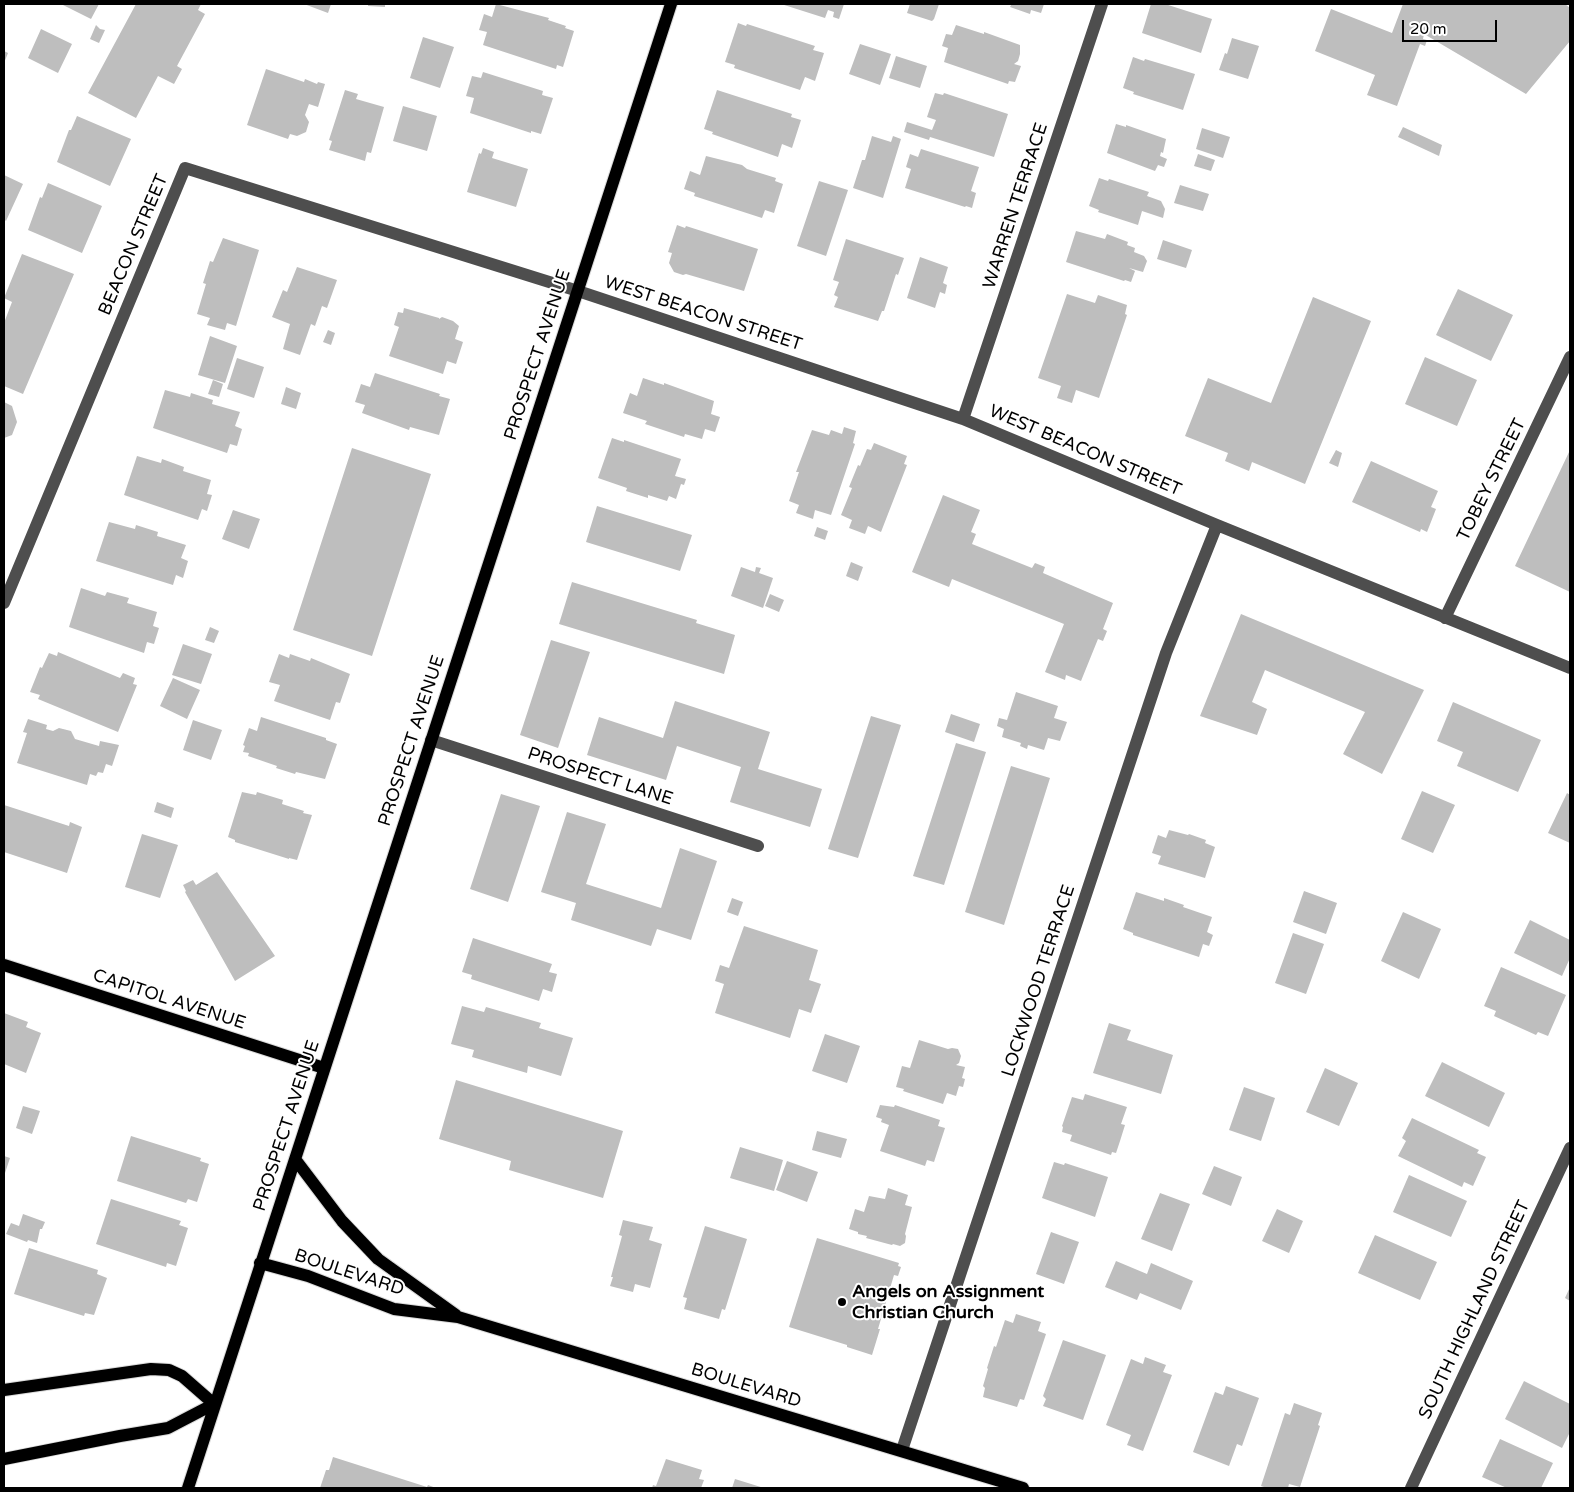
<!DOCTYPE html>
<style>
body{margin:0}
#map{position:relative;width:1574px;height:1492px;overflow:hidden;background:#fff;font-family:"Varela Round",sans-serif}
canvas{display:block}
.frame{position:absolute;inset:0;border:5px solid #000;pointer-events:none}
.scale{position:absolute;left:1402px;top:20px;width:95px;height:22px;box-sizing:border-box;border:2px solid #000;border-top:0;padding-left:6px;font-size:15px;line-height:18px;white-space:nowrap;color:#000;-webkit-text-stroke:4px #fff;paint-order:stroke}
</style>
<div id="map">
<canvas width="1574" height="1492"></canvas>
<div class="frame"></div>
<div class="scale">20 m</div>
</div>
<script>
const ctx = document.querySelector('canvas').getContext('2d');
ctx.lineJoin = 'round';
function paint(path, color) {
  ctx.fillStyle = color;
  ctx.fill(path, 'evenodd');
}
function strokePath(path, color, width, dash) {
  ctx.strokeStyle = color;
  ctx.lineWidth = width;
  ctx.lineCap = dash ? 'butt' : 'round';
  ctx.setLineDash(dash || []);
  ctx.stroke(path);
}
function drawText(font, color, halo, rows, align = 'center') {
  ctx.font = font + ' "Varela Round",sans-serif';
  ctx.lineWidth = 4;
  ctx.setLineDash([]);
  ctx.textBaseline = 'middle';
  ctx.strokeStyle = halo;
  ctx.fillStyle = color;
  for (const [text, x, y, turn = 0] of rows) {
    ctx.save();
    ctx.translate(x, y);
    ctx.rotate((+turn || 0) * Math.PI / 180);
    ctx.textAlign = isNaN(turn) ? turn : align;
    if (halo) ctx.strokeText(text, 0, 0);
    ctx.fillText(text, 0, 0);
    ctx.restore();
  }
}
const building = new Path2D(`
 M61,4H99L91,19Z
 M136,4H201L198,10L205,14L177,66L182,69L174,84L158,76L136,118L88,93Z
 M304,4H331L328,13Z
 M368,4H385V7L368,6Z
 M496,4L549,18L548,20L566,26L565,28L574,31L563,67L557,65L556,69L483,45L487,32L479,30L484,14L492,17Z
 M781,4H844L839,19L833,17L834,12L828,10L825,18Z
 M910,4H939L934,19L932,21L907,13Z
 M1007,4H1044L1041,13L1031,10L1030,14L1010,7L1011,5Z
 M1151,4H1165L1212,19L1201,53L1142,33Z
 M1403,4H1565L1570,8V41L1526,94L1424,34L1423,39L1427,40L1425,46L1420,44L1397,106L1367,95L1375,75L1315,51L1331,9L1392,33Z
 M738,23L746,26L747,24L815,46L813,50L824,53L815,81L805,77L800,90L734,68L735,65L725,62Z
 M96,25L100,29L105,30L99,43L90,39Z
 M956,25L984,34V32L1020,45V54L1018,61L1014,64L1021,66L1015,82L1009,81L1008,84L944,62L948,48L942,46L946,34L952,35Z
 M41,29L72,44L58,73L28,58Z
 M423,37L454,47L440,88L410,78Z
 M1232,38L1259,46L1248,79L1219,70L1225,53L1227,54Z
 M860,44L891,54L880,85L849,74Z
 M4,51L8,53L4,63Z
 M896,56L927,66L920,88L889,78Z
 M1133,57L1144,61L1145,59L1195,74L1183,110L1133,94L1134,92L1123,88Z
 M266,69L304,82L305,79L317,84L318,82L325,84L318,107L309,104L305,115L309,122L306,132L297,136L290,134L288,139L247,125Z
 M483,72L543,91L542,95L553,98L541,134L531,131V133L470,113L474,98L466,96L472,76L481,78Z
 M345,90L358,94L356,99L384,107L371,153L367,152L365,161L329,150L332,141L329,140Z
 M717,90L792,114L791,117L801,120L792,148L782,144L778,157L712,134L713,132L704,129Z
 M935,93L943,95L944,93L1008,114L994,157L930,137L929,140L904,132L907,122L932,130L936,120L927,117Z
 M403,106L437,116L427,151L393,141Z
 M77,116L131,139L110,186L57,162L69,130H71Z
 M1116,124L1126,127V125L1166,139L1163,153L1161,152L1160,156L1167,159L1164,167L1158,165L1155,171L1107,153Z
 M1403,127L1442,145L1439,156L1398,137Z
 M1202,128L1230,137L1223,158L1196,149Z
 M872,136L891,142L893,136L901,139L883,198L853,188L862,160H865Z
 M483,148L494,152L492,158L528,169L516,207L467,192L479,153L481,154Z
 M921,149L979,167L971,191L976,193L972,208L966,206L965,207L905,188L911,169L906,167L910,154L918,157Z
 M1198,154L1215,160L1211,171L1194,166Z
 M706,156L742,165L747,169L776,178L775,181L783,184L774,213L765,210L762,218L694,196L695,193L684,189L690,171L700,175Z
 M4,175L23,184L6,221L4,219Z
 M1099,178L1108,181L1109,179L1149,192L1147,196L1161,201L1165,209L1163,218L1142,211L1138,225L1098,212L1099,210L1089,206Z
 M819,181L848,190L826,256L797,246Z
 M48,183L102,206L82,253L28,230L40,197L42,198Z
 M1180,185L1209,194L1203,211L1174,203Z
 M677,225L685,228L686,226L758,249L744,291L686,274L683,275L674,272L669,263L672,253L668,252Z
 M1076,231L1105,239L1107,234L1128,242L1127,245L1135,248L1134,252L1144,256L1147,261L1143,272L1129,268L1135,271L1131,282L1125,280L1124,281L1066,262Z
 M223,238L259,250L236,326L227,323L225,330L207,325L210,318L197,314L206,284L203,283L210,261L213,262Z
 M846,239L904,258L898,275L896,274L884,311H882L878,321L834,307L838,297L834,295L839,282L833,280Z
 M1163,240L1192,250L1186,268L1157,259Z
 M22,254L74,274L23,394L4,386V323L12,302L4,298Z
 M920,257L948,267L943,283L947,285L945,294L940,292L935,308L907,298Z
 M297,267L337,280L327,308L322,306L315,326L311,324L300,355L283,349L290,324L272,317L283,290L287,292Z
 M1458,289L1513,315L1491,361L1436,335Z
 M1067,294L1095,303L1098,295L1127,305L1125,314L1127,315L1099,398L1076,390L1072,403L1057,398L1061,386L1038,378Z
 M1313,297L1371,321L1305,484L1252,462L1249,471L1225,461L1228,453L1185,436L1208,378L1271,403Z
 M404,308L439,318V319L442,317L453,321L459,326L455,339L463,342L456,364L447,361L443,374L389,356L399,327L394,325L398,312L403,313Z
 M328,330L335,333L331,345L323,342Z
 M210,336L237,346L225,383L198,375Z
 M1425,357L1477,380L1457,426L1405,404Z
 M237,358L264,367L254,398L227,389Z
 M375,373L440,394L439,396L450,399L439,435L410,427L409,430L362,413L365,405L355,402L361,384L370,387Z
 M643,378L664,385V383L714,401L711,414L720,417L715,432L705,429L702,439L685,434L684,437L645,424L647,421L623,413L630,393L637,396Z
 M213,380L223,384L219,397L208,394Z
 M286,387L301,393L296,409L281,404Z
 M165,390L190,397L191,393L213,400L212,404L240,412L235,426L242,429L237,446L230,444L227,453L153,428Z
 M4,402L12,406L17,422L12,435L4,438Z
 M844,427L856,431L853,443L855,444L831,515L815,510L813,519L796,513L799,505L789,501L799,472H796L812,430L829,435L831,430L842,434Z
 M612,438L624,442V440L681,459L675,476L686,479L684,485L681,484L676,499L669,496L667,501L648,495V498L626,491L627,488L598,478Z
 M874,443L907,456L904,464L907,465L881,532L868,526L865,534L849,528L852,520L841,515L852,488L849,487L858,465L860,466L867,449L871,450Z
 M352,448L431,474L372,656L293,630Z
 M1336,450L1342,453L1338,467L1329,463Z
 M1570,450V592L1515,566Z
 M137,456L161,463L162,459L184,467L183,471L211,480L207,494L212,495L207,511L202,509L198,520L124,495Z
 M1371,461L1438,491L1431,507L1436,509L1427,532L1421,529L1420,532L1352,502Z
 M943,495L980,510L971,532L976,534L972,544L1032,568L1035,563L1045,567L1043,573L1113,603L1103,629L1107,631L1103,641L1098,639L1081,681L1066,675L1065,680L1045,672L1064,624L952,579L949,587L912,572Z
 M597,506L692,535L680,571L586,542Z
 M233,510L260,519L249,549L222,539Z
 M109,522L135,529L136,525L158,532L157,536L186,545L181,558L188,561L183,578L176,575L173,585L96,561Z
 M817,527L828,531L825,540L814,536Z
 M851,562L863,567L858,581L846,576Z
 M741,567L755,572L756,567L761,568L759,573L773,578L763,608L731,596Z
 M572,582L697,620L696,623L735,635L724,674L559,624Z
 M81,588L105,596L107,592L129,598L127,603L157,612L153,626L159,628L154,644L147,642L144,653L69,627Z
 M770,594L784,600L779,612L765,606Z
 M1241,614L1424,690L1382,774L1343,754L1365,712L1265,670L1252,702L1267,709L1257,735L1200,716Z
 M210,627L219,631L214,643L205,640Z
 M551,640L590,652L558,748L520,735Z
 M183,644L212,654L201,684L172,675Z
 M58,652L120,678L123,673L135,678L133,684L137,685L118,732L38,699L40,695L30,692L40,667L42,668L49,653L57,656Z
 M279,654L289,658L290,654L310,661L311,658L350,674L340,703L336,702L330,720L274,701L280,685L269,682Z
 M173,678L200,690L187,719L160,706Z
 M1016,692L1058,706L1054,718L1067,722L1060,741L1048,738L1044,750L1028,745L1027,749L1020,746L1021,743L1002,737L1004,729L997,726L999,718L1007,720Z
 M675,701L770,732L758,769L822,789L810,827L730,802L741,767L677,746L666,780L587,755L599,717L663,738Z
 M1453,702L1541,740L1518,792L1457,766L1463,752L1437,741Z
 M951,714L980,724L974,742L945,732Z
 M871,716L901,725L858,858L828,849Z
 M261,717L326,738V740L337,744L325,779L296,772L295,774L276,768L277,766L248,756L249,753L243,752L245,746L243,745L249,728L257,731Z
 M28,719L47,725L46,729L53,731L59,728L71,731L75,739L99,746L100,741L119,745L112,766L106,764L103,773L98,772L96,776L90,774L87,785L17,763L27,733L23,732Z
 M193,720L222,730L211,760L183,750Z
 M956,743L986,752L944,885L913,876Z
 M1011,766L1050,778L1004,925L965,912Z
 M1422,791L1455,805L1433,853L1401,839Z
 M242,792L256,795L257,792L283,800L282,804L304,811L303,813L312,815L297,860L289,858V859L235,842V840L228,837Z
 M1567,793L1570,795V843L1548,833Z
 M501,794L540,806L508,902L470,889Z
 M157,802L174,808L171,818L154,812Z
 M4,805L69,826L70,822L82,827L67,873L4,852Z
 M567,812L606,824L586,884L661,908L680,848L717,861L691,940L657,929L651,946L571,920L576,903L541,892Z
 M1169,830L1188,835L1189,834L1206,840L1205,843L1215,847L1205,878L1158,864L1161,856L1152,853L1158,835L1166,838Z
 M142,834L178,845L160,898L125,887Z
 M217,872L275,956L235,981L185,892L186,891L183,885L193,880L196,885Z
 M1304,891L1337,903L1326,934L1293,922Z
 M1136,892L1164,901V898L1184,905L1183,907L1212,917L1207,932L1213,935L1209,946L1203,944L1199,957L1133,935V933L1123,929Z
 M732,898L743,902L738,916L727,912Z
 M1403,912L1441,929L1419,979L1381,961Z
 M1530,920L1570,940V958L1562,976L1514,953Z
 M744,926L818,950L809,980L821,984L811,1013L799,1009L790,1038L715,1013L724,984L715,981L720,965L729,968Z
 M1293,933L1324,944L1306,994L1275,983Z
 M473,938L552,964L549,972L557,974L552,992L543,989L539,1001L471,979L472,975L462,972Z
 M1501,967L1566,995L1548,1036L1538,1032L1536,1035L1494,1016L1496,1011L1484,1006Z
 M462,1006L484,1012L486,1007L541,1023L539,1028L573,1038L561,1076L528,1066L527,1073L472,1057L474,1050L451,1044Z
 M4,1013L28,1022L26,1027L41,1033L26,1073L4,1064Z
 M1109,1023L1131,1030L1127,1040L1173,1055L1161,1094L1093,1073Z
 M825,1034L860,1046L847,1083L812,1071Z
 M919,1040L948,1049L952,1048L958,1049L961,1056L959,1063L956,1065L965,1067L962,1078L965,1079L963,1087L959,1086L956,1096L947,1093L943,1104L903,1091L904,1089L896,1087L902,1066L910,1068Z
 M1442,1062L1505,1093L1489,1127L1425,1096Z
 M1325,1068L1358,1083L1339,1126L1306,1112Z
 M456,1080L623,1131L603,1198L509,1170L511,1161L439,1139Z
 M1244,1087L1275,1098L1261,1141L1229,1130Z
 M1085,1094L1127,1107L1121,1124L1125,1125L1120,1141L1116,1153L1112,1152L1111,1155L1070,1141L1072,1135L1062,1132L1063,1127L1062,1126L1072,1097L1083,1100Z
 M880,1105L894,1107L895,1105L940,1120L938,1126L945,1128L934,1162L927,1160L925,1166L880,1151L889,1125L881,1122L882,1119L876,1117Z
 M23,1106L40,1111L32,1134L16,1128Z
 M1412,1118L1479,1150L1477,1153L1486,1157L1473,1186L1464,1182L1462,1187L1398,1156L1406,1141L1402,1138Z
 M817,1131L847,1139L841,1158L812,1150Z
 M131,1136L201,1158L200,1161L209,1164L197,1202L188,1199L186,1203L117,1181Z
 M740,1147L783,1160L774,1191L730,1178Z
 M4,1156L10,1158L4,1176Z
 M787,1161L818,1172L807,1202L776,1190Z
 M1054,1162L1064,1165L1065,1163L1108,1177L1095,1217L1042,1198Z
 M1214,1166L1242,1177L1231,1206L1202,1194Z
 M1409,1175L1467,1201L1451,1237L1393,1212Z
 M888,1188L908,1195L905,1205L912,1207L905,1234L906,1236L905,1243L900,1246L893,1244L892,1245L866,1238L867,1236L858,1234V1232L849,1229L855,1209L864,1212L869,1196L885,1199Z
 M1160,1193L1190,1204L1172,1251L1141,1239Z
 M111,1199L181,1221L179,1225L188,1228L176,1266L167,1263L166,1267L96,1244Z
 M1277,1209L1303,1221L1289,1253L1262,1241Z
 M23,1214L45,1222L42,1229H40L37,1243L28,1240L27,1242L6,1234L11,1223L19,1226Z
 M623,1220L653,1227L649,1240L662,1244L650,1288L635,1284L633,1292L610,1286L613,1277H611L622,1236L619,1235Z
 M705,1226L747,1239L725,1310L722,1309L719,1319L684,1309L687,1298L683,1297Z
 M1051,1232L1079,1242L1064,1284L1036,1274Z
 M1375,1235L1437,1262L1420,1300L1358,1273Z
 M817,1238L899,1263L898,1266L901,1267L898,1276L894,1275L878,1329H880L872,1355L847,1347V1345L789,1327Z
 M29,1248L98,1270L97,1274L107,1278L94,1315L85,1313L84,1316L14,1294Z
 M1116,1261L1147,1274L1151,1263L1193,1281L1181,1310L1140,1293L1137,1300L1105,1287Z
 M1570,1287V1301L1565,1298Z
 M1016,1314L1041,1322L1038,1331L1046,1334L1024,1400L1020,1399L1017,1407L983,1397L985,1388L983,1386L988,1369L987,1368L994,1346L996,1347L1005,1320L1013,1323Z
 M1063,1340L1106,1355L1083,1420L1043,1406L1046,1399L1043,1396Z
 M1145,1357L1166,1365L1163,1372L1172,1375L1143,1451L1127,1445L1131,1435L1106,1425L1131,1359L1143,1364Z
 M1524,1381L1570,1404V1432L1562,1448L1505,1419Z
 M1226,1386L1259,1398L1242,1446L1237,1444L1229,1466L1193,1452L1215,1392L1223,1395Z
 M1294,1403L1322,1413L1318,1425L1320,1426L1300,1487L1289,1484L1288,1488H1267L1261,1486L1285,1413L1290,1415Z
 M1500,1439L1553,1463L1541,1488H1507L1482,1477Z
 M333,1457L427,1487L428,1485L436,1488H320L326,1470H329Z
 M666,1459L702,1470L699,1479L704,1480L701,1488H652L653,1485L656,1486Z
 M735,1479L764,1488H732Z`);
const minor = new Path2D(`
 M963,419L1102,4
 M4,603L185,168L578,291L963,419L1217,525L1570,668
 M1445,618L1570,357
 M431,740L758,846
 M902,1450L1166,653L1217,525
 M1411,1488L1570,1148`);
const major = new Path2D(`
 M4,965L324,1068
 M295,1159L342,1221L378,1259L456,1315
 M260,1263L308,1276L394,1309L458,1317L1023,1488
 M4,1390L151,1369L169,1370L182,1376L214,1404L168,1428L120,1436L4,1459
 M188,1488L671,4`);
const markers = [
 [842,1302,5,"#000"]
];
const streetNames = [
 ["WARREN TERRACE",1016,206,-72],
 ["BEACON STREET",134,245,-67],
 ["WEST BEACON STREET",703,314,18],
 ["PROSPECT AVENUE",538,355,-72],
 ["WEST BEACON STREET",1085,451,23],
 ["TOBEY STREET",1492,480,-64],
 ["PROSPECT AVENUE",412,741,-72],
 ["PROSPECT LANE",600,777,18],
 ["LOCKWOOD TERRACE",1039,981,-72],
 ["CAPITOL AVENUE",169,1000,18],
 ["PROSPECT AVENUE",287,1126,-72],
 ["BOULEVARD",349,1273,18],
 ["SOUTH HIGHLAND STREET",1475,1310,-65],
 ["BOULEVARD",746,1386,17]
];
const poiNames = [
 ["Angels on Assignment",852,1292],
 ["Christian Church",852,1313]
];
paint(building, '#bebebe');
strokePath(major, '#dbdbdb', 14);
strokePath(minor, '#4e4e4e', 12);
strokePath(major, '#000', 12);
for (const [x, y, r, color] of markers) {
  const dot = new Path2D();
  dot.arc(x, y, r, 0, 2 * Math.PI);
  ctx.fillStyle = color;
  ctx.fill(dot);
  strokePath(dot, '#fff', 2);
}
drawText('18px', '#000', '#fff', streetNames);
drawText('bold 18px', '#000', '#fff', poiNames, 'left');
</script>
